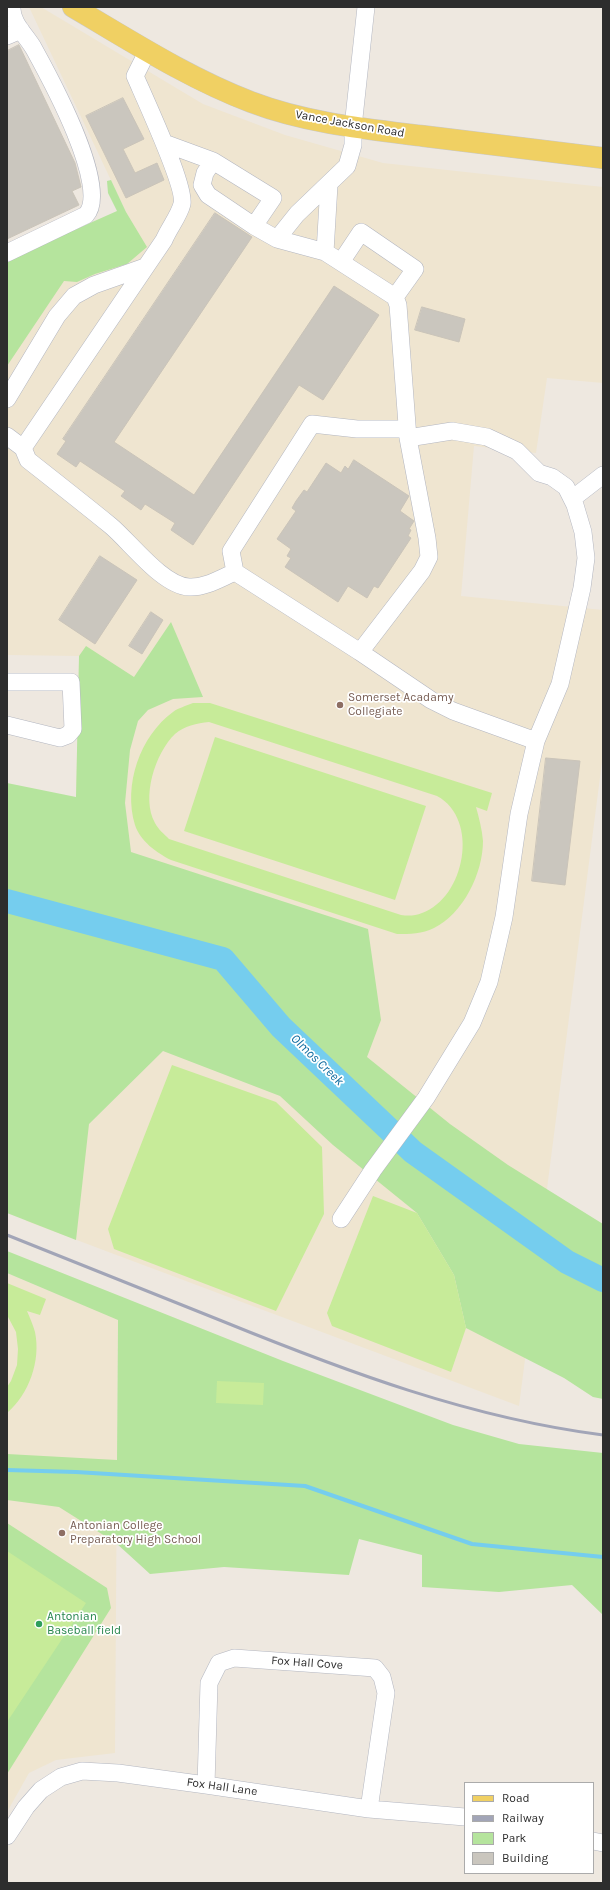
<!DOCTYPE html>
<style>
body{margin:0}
#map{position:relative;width:610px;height:1890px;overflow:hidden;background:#eee8e0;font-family:Karla,sans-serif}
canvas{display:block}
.frame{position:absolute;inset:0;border:8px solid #2d2d2d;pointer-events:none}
.legend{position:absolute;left:464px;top:1782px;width:130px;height:92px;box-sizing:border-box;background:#fff;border:1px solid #ababab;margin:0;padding:5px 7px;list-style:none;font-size:12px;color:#2d2d2d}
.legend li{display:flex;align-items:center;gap:8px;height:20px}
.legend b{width:20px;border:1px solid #ababab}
</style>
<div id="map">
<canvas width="610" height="1890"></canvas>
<div class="frame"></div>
<ul class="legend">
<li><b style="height:5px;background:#f0d063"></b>Road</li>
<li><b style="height:5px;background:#a2a5b7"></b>Railway</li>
<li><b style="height:11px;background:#b5e49d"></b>Park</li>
<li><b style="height:11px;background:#cac6be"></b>Building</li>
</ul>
</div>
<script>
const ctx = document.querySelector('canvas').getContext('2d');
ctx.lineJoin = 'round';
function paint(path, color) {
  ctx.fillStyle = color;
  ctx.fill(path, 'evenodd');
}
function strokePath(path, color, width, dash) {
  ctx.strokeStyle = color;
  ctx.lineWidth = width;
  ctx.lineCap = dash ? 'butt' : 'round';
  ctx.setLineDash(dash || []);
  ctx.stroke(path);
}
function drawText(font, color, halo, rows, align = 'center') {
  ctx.font = font + ' Karla,sans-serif';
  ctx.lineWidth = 3.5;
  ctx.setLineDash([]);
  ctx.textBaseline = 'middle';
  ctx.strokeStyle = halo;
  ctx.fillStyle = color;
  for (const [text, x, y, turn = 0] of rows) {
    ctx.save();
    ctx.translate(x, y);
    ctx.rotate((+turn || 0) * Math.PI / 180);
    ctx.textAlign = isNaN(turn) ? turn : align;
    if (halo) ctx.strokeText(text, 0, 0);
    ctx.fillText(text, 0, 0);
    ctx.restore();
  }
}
const education = new Path2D(`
 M29,7H41L203,104L285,135L383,163L603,187V383L547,378L536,453L474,446L461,596L603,610V754L519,1406L26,1221L76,797L79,656L7,655V352L75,243L126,212Z
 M7,1273L118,1319L115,1753L56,1760L29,1773L7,1812Z`);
const green = new Path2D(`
 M111,180L126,212L147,247L127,264L95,274L77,282L64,281L7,366V260L117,211L108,193L107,181Z
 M171,622L203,697L173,699L148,710L138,721L130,750L125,803L131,852L368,929L381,1020L367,1057L450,1124L508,1165L603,1224V1399L593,1397L564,1378L466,1328L454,1275L417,1213L333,1145L280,1096L163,1051L89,1124L76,1240L7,1213V783L76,797L79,656L86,646L134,677Z
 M7,1251L283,1361L453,1425L519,1444L603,1453V1615L572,1585L499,1592L422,1587V1555L359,1539L349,1575L224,1567L150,1574L116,1543L59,1507L7,1500V1454L117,1460L118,1320L7,1273Z
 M7,1523L107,1588L111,1608L7,1774Z`);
const pitch = new Path2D(`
 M193,703H210L492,793L487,811L476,807C479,818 482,829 483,841C483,873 463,914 434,928C422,934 410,934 397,934L171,860C157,853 140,841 135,825C123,785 140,736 173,712C178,708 186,706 193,703ZM209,722L437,796C480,819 465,898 422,913C415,916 408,916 401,915L169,839C164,834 158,829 155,823C141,798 155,753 175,734C184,726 197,723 209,722Z
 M215,737L426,806L395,900L184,831Z
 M172,1065L276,1102L322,1147L324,1214L276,1311L114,1249L108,1229Z
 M373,1196L417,1213L454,1275L466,1328L451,1372L332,1326L327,1313Z
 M7,1283L46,1299L40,1315L27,1311C30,1318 33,1325 35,1332C41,1361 29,1394 7,1413V1387L11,1381L17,1365L18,1349L16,1332L7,1315Z
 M217,1381L264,1383L263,1405L216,1403Z
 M7,1551L86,1603L7,1722Z`);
const stream = new Path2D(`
 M7,1470L76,1472L305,1486L472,1544L603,1557`);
const river = new Path2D(`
 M7,901L223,959L281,1027L413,1152L567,1262L603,1280`);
const building = new Path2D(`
 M19,45L75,163L81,187L72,191L79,205L7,239V51Z
 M123,98L144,139L123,149L135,173L157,163L164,180L126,198L86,116Z
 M215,213L252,237L114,442L194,495L334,286L379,315L323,400L299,385L193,545L171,530L175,523L145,504L141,510L121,496L125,491L80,461L76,467L57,454L66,441L63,439Z
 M422,307L465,319L459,342L415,330Z
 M354,460L409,496L400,511L414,521L409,529L411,530L408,536L411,538L378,588L374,586L367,598L348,586L338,602L285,567L291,558L287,556L291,549L277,539L296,511L292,508L296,501L304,490L307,492L326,463L341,473L345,466L348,469Z
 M100,556L137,580L95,644L59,620Z
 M151,612L163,620L142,654L129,646Z
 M546,758L580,761L565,885L532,881Z`);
const minor = new Path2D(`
 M7,36L21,30
 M148,50L135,76C144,97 186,187 182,204C179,216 169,228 164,240L23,448L28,460C56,482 84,504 111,526C131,543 163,586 189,587C205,588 221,578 235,572L360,652L431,700L453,711L536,741L519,814L504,917L489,982L472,1023L426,1098L373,1170L341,1219
 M164,143L213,161L205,173L202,185L208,195L254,226L277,239L297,214L347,166L353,145V127L366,7
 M213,161L273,198L254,226
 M277,239L325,252L395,297L398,305L408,438
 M325,252L329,185
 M7,253L86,215C111,189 50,78 34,49C27,36 11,23 12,7
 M341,262L361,232L415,269L395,297
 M7,399L57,316L74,296L94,285L145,267
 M7,436L23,448
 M572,499L603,475
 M235,572L231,551L312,424L357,429H407
 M360,652L422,571L429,557L427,538L408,438L452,431L487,437L517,451L539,473L552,477L566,487L575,505L583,532L586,558L582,588L560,684L536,741
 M7,682H71L73,729L68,735L60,738L7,725
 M206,1785L209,1683L219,1663L234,1658L375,1668L382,1677L386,1693L369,1809
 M7,1836L26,1807L41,1790L61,1777L82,1771L118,1773L206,1785L369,1809L465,1817
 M593,1841L603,1843`);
const major = new Path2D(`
 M73,7C131,41 188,78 251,102C306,123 366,129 423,136C483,143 543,151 603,158`);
const rail = new Path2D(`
 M7,1235C79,1264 150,1292 222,1321C345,1371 470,1418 603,1435`);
const markers = [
 [340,705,4,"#8d6e63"],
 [62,1533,4,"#8d6e63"],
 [39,1624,4,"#2e9e5b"]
];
const streetNames = [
 ["Vance Jackson Road",350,124,10],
 ["Fox Hall Cove",307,1663,4],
 ["Fox Hall Lane",222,1787,8]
];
const educationNames = [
 ["Somerset Acadamy",348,698],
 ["Collegiate",348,712],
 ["Antonian College",70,1526],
 ["Preparatory High School",70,1540]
];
const leisureNames = [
 ["Antonian",47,1617],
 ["Baseball field",47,1631]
];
const waterNames = [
 ["Olmos Creek",317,1060,44]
];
paint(education, '#efe5d0');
paint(green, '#b5e49d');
paint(pitch, '#c7eb99');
strokePath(stream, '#75cdee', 4);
strokePath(river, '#75cdee', 24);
paint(building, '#cac6be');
strokePath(building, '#cac4b9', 1);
strokePath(minor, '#b3b6c0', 18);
strokePath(major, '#c8c8c8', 22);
strokePath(minor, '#fff', 17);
strokePath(major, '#f0d063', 21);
strokePath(rail, '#a2a5b7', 3);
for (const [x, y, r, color] of markers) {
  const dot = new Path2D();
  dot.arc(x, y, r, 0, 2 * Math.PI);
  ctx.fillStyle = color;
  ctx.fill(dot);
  strokePath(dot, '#fff', 1.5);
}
drawText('12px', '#2d2d2d', '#fff', streetNames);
drawText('12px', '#785e54', '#fff', educationNames, 'left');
drawText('12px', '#27864d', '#fff', leisureNames, 'left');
drawText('italic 13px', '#0f6c9f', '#fff', waterNames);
</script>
